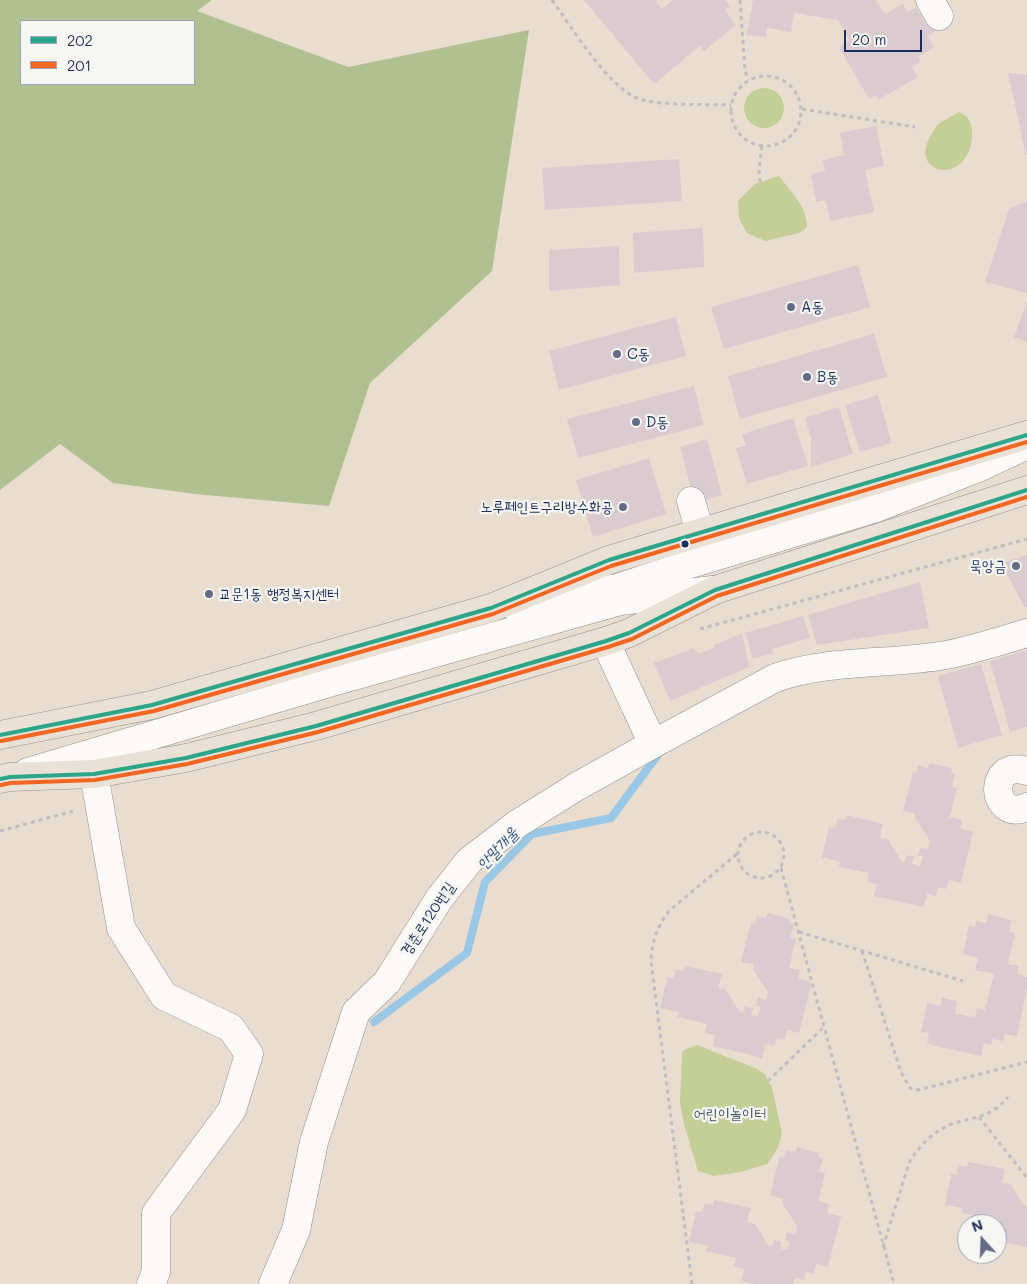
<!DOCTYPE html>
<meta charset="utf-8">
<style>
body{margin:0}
#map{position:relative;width:1027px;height:1284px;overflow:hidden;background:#e9ddcf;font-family:Mali,sans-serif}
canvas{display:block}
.legend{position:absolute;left:20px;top:20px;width:175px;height:65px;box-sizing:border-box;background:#f6f6f2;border:1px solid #9ea6b7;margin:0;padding:6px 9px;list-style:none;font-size:15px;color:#1b2f5e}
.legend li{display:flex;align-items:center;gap:10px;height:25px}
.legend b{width:25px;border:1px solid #9ea6b7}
.north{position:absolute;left:957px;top:1214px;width:50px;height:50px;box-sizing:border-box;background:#f6f6f2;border:1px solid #9ea6b7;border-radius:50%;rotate:340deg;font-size:14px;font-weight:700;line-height:20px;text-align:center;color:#1b2f5e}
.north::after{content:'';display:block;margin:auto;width:18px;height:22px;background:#636c86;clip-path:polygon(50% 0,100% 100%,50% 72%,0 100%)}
.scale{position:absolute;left:844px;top:30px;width:78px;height:22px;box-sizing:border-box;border:2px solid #1b2f5e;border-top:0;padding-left:6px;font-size:15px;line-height:18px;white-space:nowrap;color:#1b2f5e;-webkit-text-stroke:4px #f6f6f2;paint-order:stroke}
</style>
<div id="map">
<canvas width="1027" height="1284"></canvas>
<ul class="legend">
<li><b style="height:6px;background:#2da58a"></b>202</li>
<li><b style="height:6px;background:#f26522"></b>201</li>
</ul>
<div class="north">N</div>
<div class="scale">20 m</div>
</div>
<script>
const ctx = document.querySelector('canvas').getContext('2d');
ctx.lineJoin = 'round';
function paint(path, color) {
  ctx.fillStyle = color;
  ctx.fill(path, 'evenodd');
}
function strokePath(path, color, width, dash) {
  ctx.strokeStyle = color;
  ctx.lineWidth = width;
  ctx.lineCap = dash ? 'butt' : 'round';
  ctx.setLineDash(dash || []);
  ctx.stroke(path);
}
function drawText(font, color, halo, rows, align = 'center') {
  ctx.font = font + ' Mali,"Poor Story",sans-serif';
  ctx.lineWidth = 4.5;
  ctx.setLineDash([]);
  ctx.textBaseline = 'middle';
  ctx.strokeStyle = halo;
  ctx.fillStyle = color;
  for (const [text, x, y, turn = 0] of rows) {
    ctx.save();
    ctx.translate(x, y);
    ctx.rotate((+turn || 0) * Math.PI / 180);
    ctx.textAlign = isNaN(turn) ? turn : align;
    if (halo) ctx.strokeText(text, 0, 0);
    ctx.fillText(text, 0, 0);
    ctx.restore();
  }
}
const green = new Path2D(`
 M744 108a20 20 0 1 1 40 0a20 20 0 1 1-40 0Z
 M959,112C970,117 973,125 972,137C968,189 900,175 936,127C940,121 952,117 959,112Z
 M779,176C790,191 808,207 807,227L799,233L765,241L747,233L739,218L738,201L755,184Z
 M697,1045L757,1069L765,1074L772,1088L782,1133L778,1148L767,1164L740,1172L714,1176L698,1171L684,1124L680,1103L682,1052L686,1049Z`);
const forest = new Path2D(`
 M0,0H212L197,11L348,67L529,30L492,271L370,383L329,506L195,494L113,483L60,444L0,490ZM21,21H194V84H21Z`);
const stream = new Path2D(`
 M374,1022L467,953L485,882L532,834L611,818L657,756`);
const building = new Path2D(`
 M584,0H658L656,2L662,9L673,0H725L730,6L725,10L736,25L704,51L700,46L654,84Z
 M753,0H876L885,14L903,4L907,12L916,7L926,24L930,21L936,31L928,36L934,47L918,57L921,62L912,67L918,77L878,100L876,95L869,99L839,47L850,40L838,20L794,13L791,32L767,28L766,37L747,35Z
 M1008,73L1027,75V155H1026Z
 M876,126L884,166L865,170L874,212L830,221L826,200L816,202L811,174L825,171L823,160L844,155L840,133Z
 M679,159L682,201L545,210L542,168Z
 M1025,202H1027V293L985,282L1009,209Z
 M703,228L704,267L634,273L633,233Z
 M619,246L620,285L549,291V250Z
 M858,265L870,307L724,349L711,307Z
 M1027,302V342L1014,337Z
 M676,317L686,356L559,390L549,351Z
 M874,334L887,377L740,419L728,376Z
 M694,386L704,425L578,458L567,419Z
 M878,395L892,443L860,452L845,405Z
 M839,407L853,454L811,467V438L805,418Z
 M793,418L808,466L747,484L736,448L746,446L742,434Z
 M707,439L722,495L695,503L680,447Z
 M649,458L666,514L593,537L576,480Z
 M1027,555V607L1025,608L1001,563Z
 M920,582L929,628L817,645L808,615Z
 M803,616L810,638L772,649L773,653L753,659L745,633Z
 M742,633L749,667L670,701L654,663L694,648L698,654L716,647L714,645Z
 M1027,650V727L1010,732L990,661Z
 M981,664L1002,735L958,748L938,676Z
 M929,763L952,768L951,772L955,774L952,787L957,788L950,817L962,820L960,828L973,832L961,883L949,880L946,889L938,887L936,896L927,894L924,907L874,896L877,884L867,882L869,873L839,867L840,862L822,857L829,827L835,828L837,819L845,820L847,815L883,824L880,838L888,839L901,861L905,862L907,855L914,857L912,864L920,866L923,857L918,855L920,848L928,849L930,841L915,818V814L903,811L913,772L917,773L918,765L928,768Z
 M768,913L790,919V923L794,924L790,938L796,939L789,968L800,970L798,979L812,982L799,1033L787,1030L785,1040L777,1038L775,1046L765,1044L762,1058L713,1046L715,1035L705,1033L707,1024L677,1017L679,1012L660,1008L667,977L673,978L676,969L684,971L685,966L722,974L718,988L726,990L739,1011L743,1013L745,1006L753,1008L751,1015L758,1016L761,1007L756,1006L758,998L766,1000L768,992L753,969L754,964L741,962L751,923L755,924L757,916L766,918Z
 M988,914L1011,920L1009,932L1015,933L1008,964L1019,966L1017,974L1027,977V988L1017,1036L1005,1034L1003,1041L992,1039L991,1045L984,1043L981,1056L927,1044L929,1033L921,1032L927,1003L941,1006L942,998L957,1001L955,1014L975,1017L977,1008L985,1010L994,974L975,970L978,958L963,954L969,925L975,927L976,921L986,923Z
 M797,1147L819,1153L818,1157L823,1158L819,1172L825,1173L818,1201L829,1204L827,1213L841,1216L828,1267L816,1264L814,1274L806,1272L804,1280L795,1278L793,1284H756L741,1281L744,1269L734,1266L736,1258L706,1251L708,1246L689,1242L696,1211L702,1212L705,1203L713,1205L714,1200L751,1208L747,1222L755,1224L768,1245L772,1246L774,1240L781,1242L780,1248L787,1250L790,1241L785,1240L787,1232L795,1234L797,1226L782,1203L783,1199L770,1195L780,1156L784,1157L786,1150L796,1152Z
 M968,1162L1005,1169L1002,1183L1010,1184L1024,1205L1027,1206V1247L998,1241L1001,1230L997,1229V1224H991L992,1219L962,1213L963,1208L945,1205L951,1174L957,1175L959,1165L967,1167Z`);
const path = new Path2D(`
 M552,0C571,26 612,94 643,100C669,106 704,104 731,105
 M740,0L745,70L748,80
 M731 111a35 35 0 1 1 70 0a35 35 0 1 1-70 0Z
 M802,109L915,127
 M760,182L759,170L762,146
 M700,629L1027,539
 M0,831L73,811
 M738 855a23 23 0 1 1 46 0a23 23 0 1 1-46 0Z
 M781,868L894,1284
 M799,932L963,981
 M862,951L901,1072L910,1088L918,1090L1027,1062
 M768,1081L824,1027
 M979,1117L1027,1178
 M883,1247L909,1163C919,1146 933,1131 952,1124C977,1116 990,1118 1008,1097
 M692,1284L651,961C652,941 657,927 669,911L737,854`);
const minor = new Path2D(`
 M930,0L939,16
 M691,501L700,532
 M512,605L617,588L690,564L876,508L978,468L1027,445
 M653,744L775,678C830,659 889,665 946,655C973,650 1000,641 1027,633
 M1027,771C986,758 991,823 1027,807
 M28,772L332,682L620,601L713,590
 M94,774L121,928L164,996L231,1028L249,1054L232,1110L156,1213V1272L151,1284
 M273,1284L296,1230L314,1142L356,1012L387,982L439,899L469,861L517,824L576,787L653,744L611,654L606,641`);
const major = new Path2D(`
 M0,735L152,705L491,608L609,560L1027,435
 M0,779L10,777L94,774L186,758L316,726L606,641L629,633L715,590L1027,490`);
const bus1 = new Path2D(`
 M0,735L152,705L491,608L609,560L1027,435
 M0,779L10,777L94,774L186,758L316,726L606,641L629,633L715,590L1027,490`);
const bus2 = new Path2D(`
 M1,741L154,711L493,614L611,566L1027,442
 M1,785L11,783L95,780L187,764L318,732L608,647L632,639L717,596L1027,497`);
const markers = [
 [791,307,5,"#636c86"],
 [617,354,5,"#636c86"],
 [807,377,5,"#636c86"],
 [636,422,5,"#636c86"],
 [623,507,5,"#636c86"],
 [685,544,4.5,"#1b2f5e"],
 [1016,566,5,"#636c86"],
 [209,594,5,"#636c86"]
];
const poiNames = [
 ["A동",801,307],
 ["C동",627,354],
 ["B동",817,377],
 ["D동",646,422],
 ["노루페인트구리방수화공",613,507,"right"],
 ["묵앙금",1006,566,"right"],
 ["교문1동 행정복지센터",219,594]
];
const streetNames = [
 ["경춘로120번길",428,919,-56]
];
const parkNames = [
 ["어린이놀이터",730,1114]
];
const waterNames = [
 ["안말개울",498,849,-46]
];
paint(green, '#c4ce97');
paint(forest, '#b1c090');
strokePath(stream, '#9ac7e5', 8);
paint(building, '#dacbd1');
strokePath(minor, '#938f90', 29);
strokePath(major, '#938f90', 29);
strokePath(path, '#bfbec1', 3, [4, 4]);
strokePath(minor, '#fcfaf8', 28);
strokePath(major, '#e9e1d5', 28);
strokePath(bus1, '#2da58a', 4);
strokePath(bus2, '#f26522', 4);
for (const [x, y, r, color] of markers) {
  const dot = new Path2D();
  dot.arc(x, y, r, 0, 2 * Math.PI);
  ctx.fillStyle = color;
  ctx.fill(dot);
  strokePath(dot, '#f6f6f2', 2);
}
drawText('15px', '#1b2f5e', '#f6f6f2', poiNames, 'left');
drawText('15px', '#1b2f5e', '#f6f6f2', streetNames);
drawText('15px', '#445b61', '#f6f6f2', parkNames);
drawText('italic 16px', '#325282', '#f6f6f2', waterNames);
</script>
